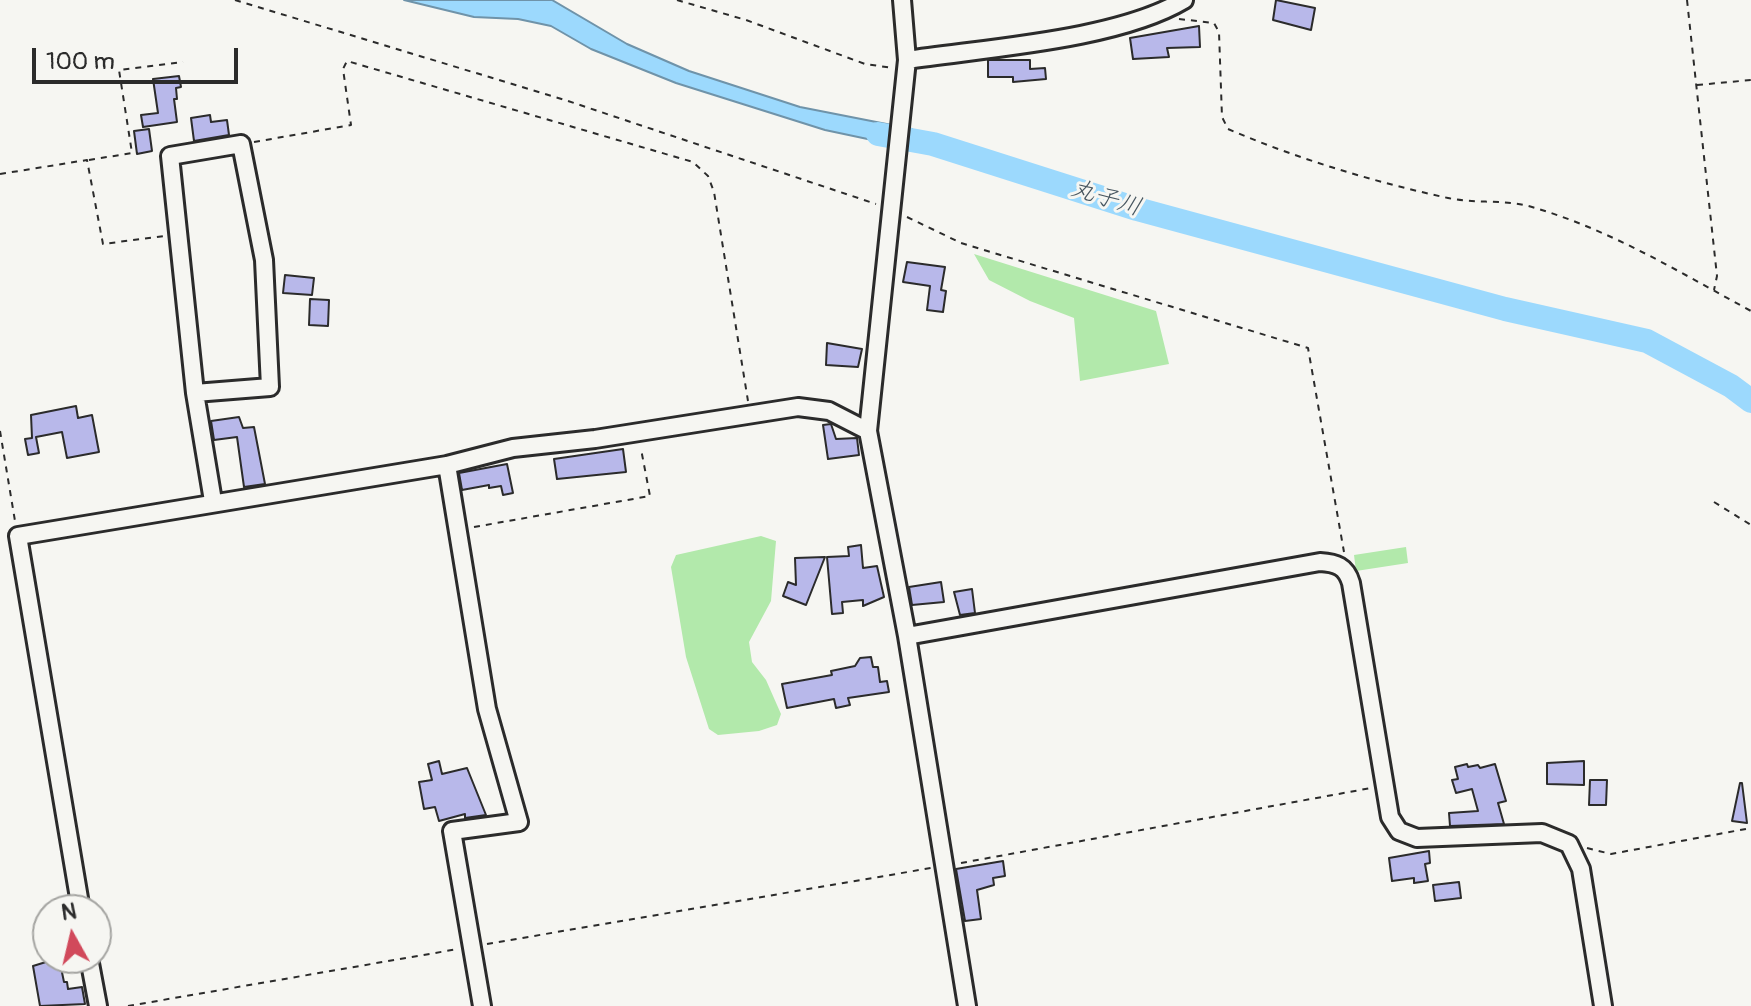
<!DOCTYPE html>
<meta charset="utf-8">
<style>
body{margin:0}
#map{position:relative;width:1751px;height:1006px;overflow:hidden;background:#f6f6f2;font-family:Pangolin,sans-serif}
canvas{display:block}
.north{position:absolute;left:32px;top:894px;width:80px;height:80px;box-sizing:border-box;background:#f6f6f2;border:2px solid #a5a5a2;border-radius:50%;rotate:352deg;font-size:22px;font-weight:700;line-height:32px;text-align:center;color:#2b2b2b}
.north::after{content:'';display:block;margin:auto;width:28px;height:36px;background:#d1495b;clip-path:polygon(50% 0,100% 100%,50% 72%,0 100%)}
.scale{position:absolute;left:32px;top:48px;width:206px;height:36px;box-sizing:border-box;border:4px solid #2b2b2b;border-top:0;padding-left:10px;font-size:24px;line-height:28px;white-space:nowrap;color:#2b2b2b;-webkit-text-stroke:6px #f6f6f2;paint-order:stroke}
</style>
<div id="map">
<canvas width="1751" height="1006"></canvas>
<div class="north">N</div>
<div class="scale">100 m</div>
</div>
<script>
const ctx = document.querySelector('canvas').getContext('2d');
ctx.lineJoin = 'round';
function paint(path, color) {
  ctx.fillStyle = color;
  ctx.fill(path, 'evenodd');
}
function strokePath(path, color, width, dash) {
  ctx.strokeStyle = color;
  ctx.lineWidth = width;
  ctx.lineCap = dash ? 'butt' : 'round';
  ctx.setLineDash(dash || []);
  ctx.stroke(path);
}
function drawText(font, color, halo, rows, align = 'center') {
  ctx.font = font + ' Pangolin,"Klee One",sans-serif';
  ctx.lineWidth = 6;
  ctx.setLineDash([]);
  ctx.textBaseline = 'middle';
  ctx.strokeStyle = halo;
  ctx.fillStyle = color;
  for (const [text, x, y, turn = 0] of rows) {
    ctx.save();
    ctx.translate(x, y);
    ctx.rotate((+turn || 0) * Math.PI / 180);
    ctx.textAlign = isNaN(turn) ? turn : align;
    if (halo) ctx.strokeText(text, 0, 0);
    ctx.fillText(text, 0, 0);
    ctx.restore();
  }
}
const green = new Path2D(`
 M974,254L1156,311L1169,364L1080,381L1074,318L1030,301L989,280Z
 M761,536L776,541L771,601L749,642L752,662L766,680L781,714L777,725L759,731L718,735L709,729L686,657L671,567L676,555Z
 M1406,547L1408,563L1356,571L1354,555Z`);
const water = new Path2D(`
 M404,0H552L627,44L689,71L800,107L912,129L910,148L825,130L676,83L591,49L551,26L518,19L474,17Z`);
const river = new Path2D(`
 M878,134L933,144L1137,209L1505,309L1647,341L1731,386L1751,401`);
const building = new Path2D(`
 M1276,0L1315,8L1311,30L1273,20Z
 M1199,26L1200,47L1167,48L1169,57L1133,59L1130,38Z
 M988,60H1030V69L1045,68L1046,79L1013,82V77H988Z
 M179,76L181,87L176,88L177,99H174L177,122L143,127L141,115L158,113L153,79Z
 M210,115L211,122L227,120L229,135L194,141L191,118Z
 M149,129L152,151L137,154L134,131Z
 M907,262L945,267L941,290L946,291L943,312L927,310L930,286L903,282Z
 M285,275L314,278L312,295L283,293Z
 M310,299L329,300L328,326L309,325Z
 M827,343L862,349L858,367L826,365Z
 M76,406L78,418L92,415L99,452L67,458L62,432L36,437L39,453L28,455L25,439L32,438L31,415Z
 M239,417L243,428L254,427L265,484L244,487L237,437L214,440L211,421Z
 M831,424L836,439L857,438L859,455L828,459L823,425Z
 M623,449L626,472L557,479L554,459Z
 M507,464L513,493L503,495L501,486L489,488V485L462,490L459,473Z
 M861,545L863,568L877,566L884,597L863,606V600L842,602L843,613L832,614L827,557L849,556L848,547Z
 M825,557L806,605L783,596L788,582L796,585L795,558Z
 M941,582L944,602L912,605L909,587Z
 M972,589L975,613L960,615L954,592Z
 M871,657L873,667H878L880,682L887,681L889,692L848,698L850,705L836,708L834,699L787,708L782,684L832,675L831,671L855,666L860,658Z
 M439,761L442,774L467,768L486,815L465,818V814L439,821L435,807L424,809L419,782L432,780L428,764Z
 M1584,761V785L1547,784V763Z
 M1467,764L1468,767L1478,765L1480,768L1495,764L1506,801L1498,803L1504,824L1450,826L1449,813L1478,811L1472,789L1456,793L1452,780L1458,779L1455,767Z
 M1590,780H1607L1606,805H1589Z
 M1740,783H1742L1747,823L1732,821Z
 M1429,851L1430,863L1425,864L1428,881L1414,883V878L1392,881L1389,858Z
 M1003,861L1005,876L993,878L994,885L977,890L981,919L965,921L956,869Z
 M1459,882L1461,898L1435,901L1433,885Z
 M59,958L64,982H67L68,989L82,987L85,1004L40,1006L33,966Z`);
const path = new Path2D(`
 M235,0L565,100L876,204
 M677,0L746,20L865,64L893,68
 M1687,0L1717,276L1714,290
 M1179,19L1214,23L1219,32L1222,117L1228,129C1298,159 1374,182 1448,198C1475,204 1506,199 1532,207C1611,230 1679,272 1751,311
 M1697,85L1751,80
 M254,142L351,125L343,69L347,61L693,162L708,176L714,192L748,401
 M89,160L132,153L119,70L183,62
 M0,174L87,160L103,244L164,236
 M907,217L961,243L1308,348L1344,552
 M0,431L15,521
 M1714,502L1751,525
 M474,527L650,496L641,449
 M1587,848L1611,854L1751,828
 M961,863L1371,788
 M487,944L931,868
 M128,1006L458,949`);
const street = new Path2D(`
 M902,0L907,60L868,431L907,636L967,1006
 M907,60C986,48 1117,40 1184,0
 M195,393L270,387L264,260L241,144L170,156L195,393L213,501
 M447,465L487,709L519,822L452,831L482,1006
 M907,636L1320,562C1336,563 1346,566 1351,583L1390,817L1399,831L1417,838L1542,833L1569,844L1581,869L1603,1006
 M81,910L18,536L447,465L513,448L595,439L798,407L829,411L868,431
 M89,958L98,1006`);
const waterNames = [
 ["丸子川",1106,199,17]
];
paint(green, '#b2e9ab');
paint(water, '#9cd9fd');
strokePath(water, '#6f93a9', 2);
strokePath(river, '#9cd9fd', 24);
paint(building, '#b8b8ea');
strokePath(building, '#2b2b2b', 2);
strokePath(street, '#2b2b2b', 22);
strokePath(path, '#2b2b2b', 2, [6, 6]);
strokePath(street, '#f6f6f2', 16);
drawText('italic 24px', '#475660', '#f6f6f2', waterNames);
</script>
